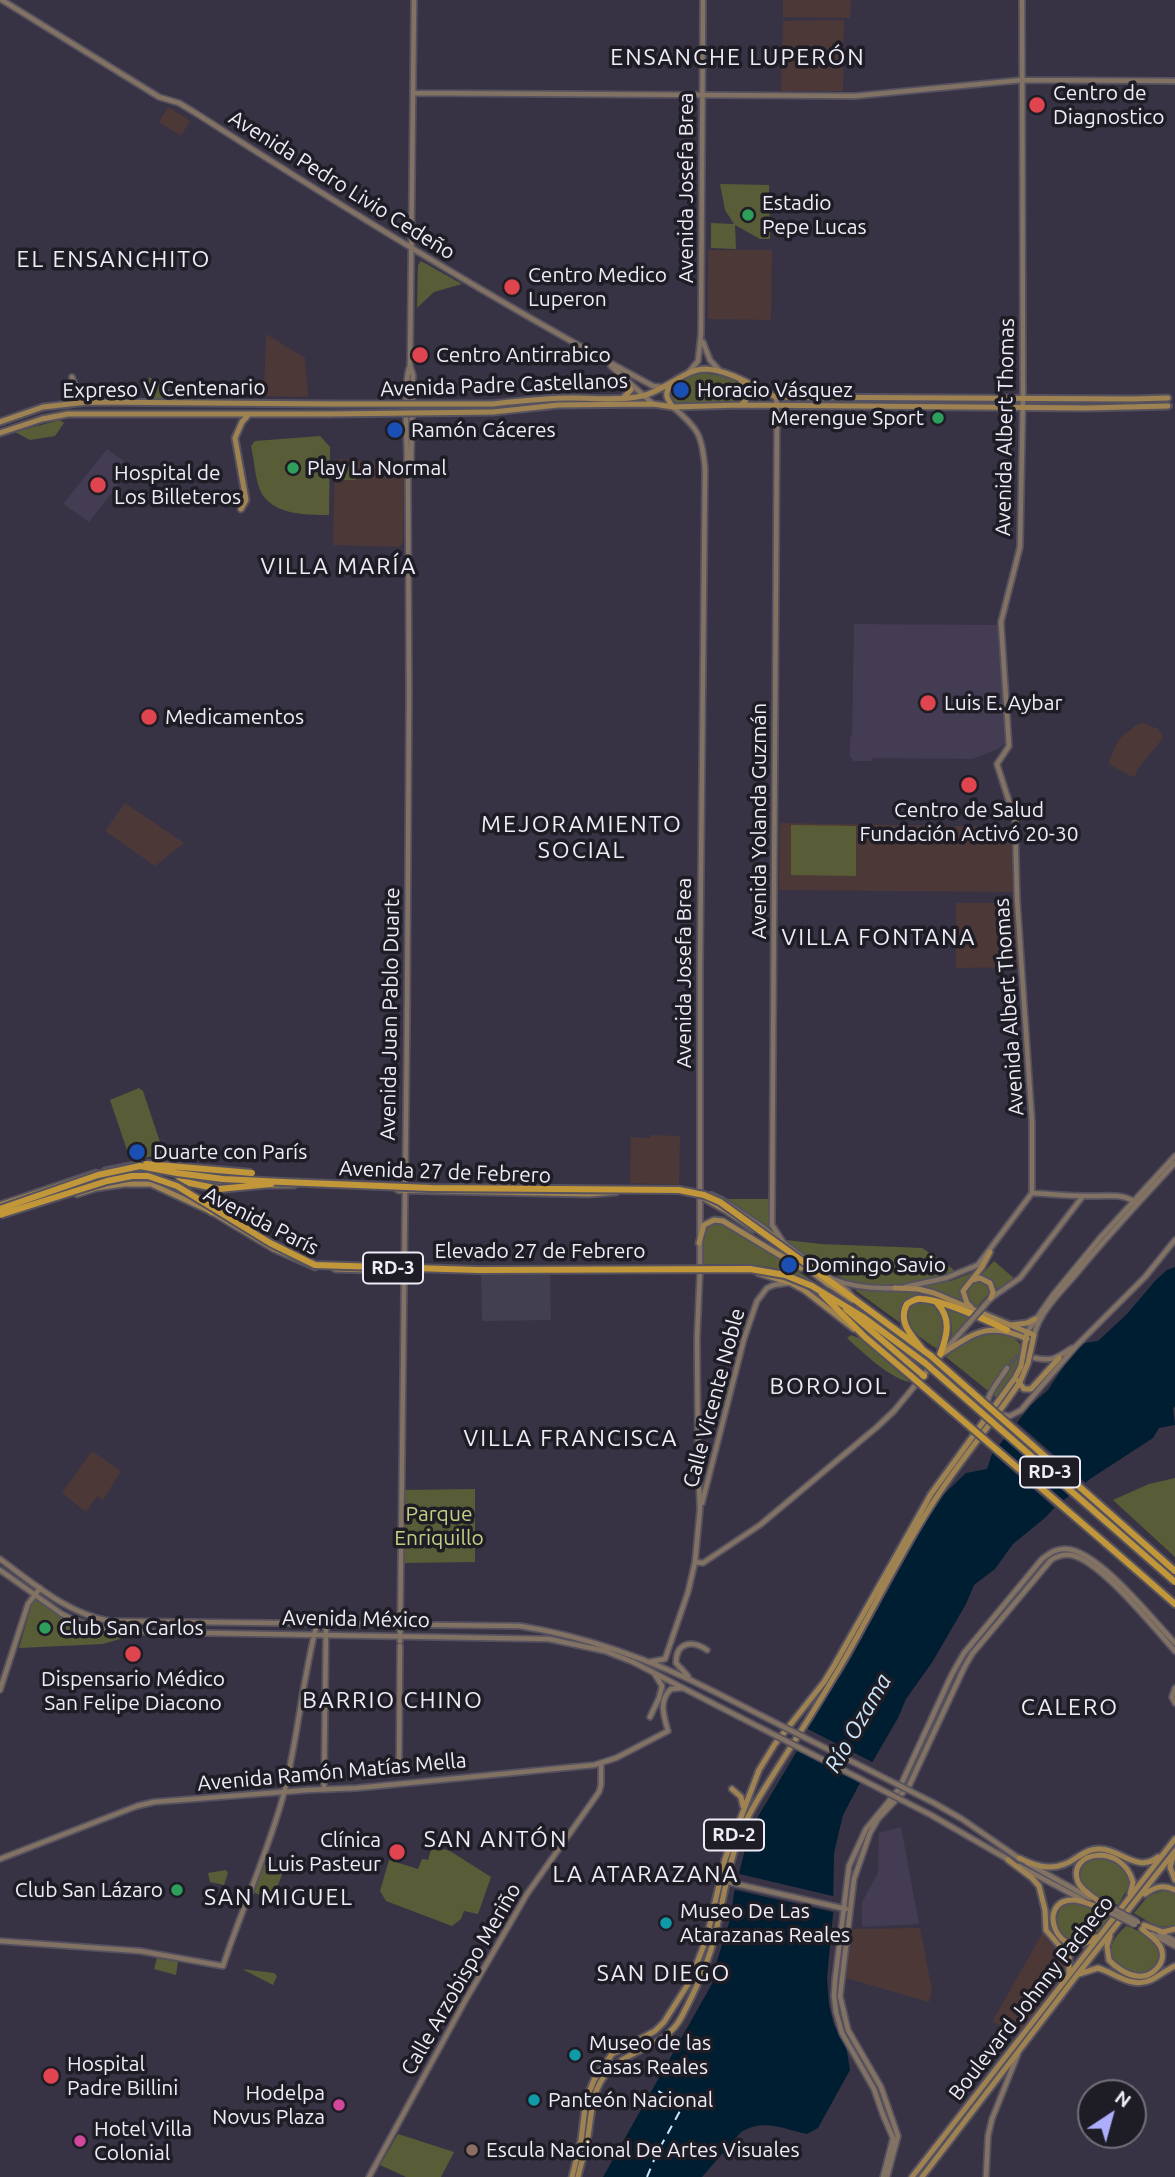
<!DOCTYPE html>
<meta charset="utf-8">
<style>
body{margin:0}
#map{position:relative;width:1175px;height:2177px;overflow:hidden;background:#383344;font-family:Ubuntu,sans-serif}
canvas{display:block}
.north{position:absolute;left:1077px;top:2079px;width:70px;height:70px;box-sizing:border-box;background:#1e1c24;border:2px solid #726f78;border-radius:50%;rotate:36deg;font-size:19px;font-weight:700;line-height:28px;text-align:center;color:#efecf7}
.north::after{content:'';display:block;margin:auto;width:24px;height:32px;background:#adaefb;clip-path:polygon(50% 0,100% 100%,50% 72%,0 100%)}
</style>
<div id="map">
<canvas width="1175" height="2177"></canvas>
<div class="north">N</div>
</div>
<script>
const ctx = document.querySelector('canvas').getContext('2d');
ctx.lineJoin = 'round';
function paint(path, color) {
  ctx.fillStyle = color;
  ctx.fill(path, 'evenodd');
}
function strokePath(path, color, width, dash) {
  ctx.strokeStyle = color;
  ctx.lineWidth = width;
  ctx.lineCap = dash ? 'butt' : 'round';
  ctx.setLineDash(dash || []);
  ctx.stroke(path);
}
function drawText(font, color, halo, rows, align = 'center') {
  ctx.font = font + ' Ubuntu,sans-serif';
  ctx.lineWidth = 7;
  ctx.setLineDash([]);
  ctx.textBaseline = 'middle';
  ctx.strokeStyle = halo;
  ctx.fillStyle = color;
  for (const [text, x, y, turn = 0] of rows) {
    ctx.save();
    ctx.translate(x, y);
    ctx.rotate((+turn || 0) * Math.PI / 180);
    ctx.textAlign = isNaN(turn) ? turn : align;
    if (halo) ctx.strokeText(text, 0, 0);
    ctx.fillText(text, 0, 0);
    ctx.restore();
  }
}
const commercial = new Path2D(`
 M550,1272L551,1320L482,1321L481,1273Z`);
const built = new Path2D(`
 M107,449L132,467L89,522L63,504Z
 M854,624L996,625L1000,627L1005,742L1003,745L998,749L972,759L873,758L871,761H854L850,757V738L852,734Z
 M901,1827L919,1924L862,1927V1902L878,1873L879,1833Z`);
const education = new Path2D(`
 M783,0H851L850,18L783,17Z
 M844,20L843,91H781L783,21Z
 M168,107L190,121L181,136L159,122Z
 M708,250H772L771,320L708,319Z
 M266,334L305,358L308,397L264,396Z
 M335,459L395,463L405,472L403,541L400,547L333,545Z
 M1143,723L1158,729L1163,738L1137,770L1136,775L1132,777L1110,765L1109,761L1119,739L1135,726Z
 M125,803L184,843L155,866L105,831Z
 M780,823L1011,827L1013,892L779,890Z
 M956,903H1019L1022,967L956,968Z
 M651,1135L680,1136L679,1185L630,1183L631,1137L650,1138Z
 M92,1451L121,1471L103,1500L97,1496L86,1512L62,1493Z
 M920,1928L932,1991L929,2002L846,1978L852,1929Z
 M1043,1932L1049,1942L1063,1952L1068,1962L1064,1980L1020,2033L992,2022Z`);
const green = new Path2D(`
 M720,184L769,185L770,239H760L735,225L736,249L711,248V223L734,224L725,210Z
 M421,261L462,284L434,292L417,308L418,265Z
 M701,373L729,377L763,396V400L675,404L670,398V390L693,374Z
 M149,377L186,401L147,400Z
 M60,420L64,423L55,436L30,440L15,432Z
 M320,436L330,447L329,515C306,515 271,515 260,490C255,477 254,459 251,446L255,441Z
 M338,463H347L348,474V463H357L356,480H338Z
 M791,825L856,826V876L791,875Z
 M139,1088L143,1091L160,1142L171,1151L134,1161L130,1159L110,1100Z
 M723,1199H769V1225L767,1228L764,1226Z
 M714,1223L728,1226L825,1289C780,1262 752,1264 702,1264L701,1242L706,1227Z
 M786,1240L821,1244L922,1248L947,1264L957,1273L920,1283L878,1286L850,1283L802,1254Z
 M994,1261L1016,1280L997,1289L994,1283L981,1275Z
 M976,1271L961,1291L964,1303L945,1294L917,1287L951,1281Z
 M980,1280L986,1283L991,1291L977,1307L970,1303L966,1292L972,1281Z
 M855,1290L916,1291L929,1294L969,1311L923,1296L909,1298L902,1305L899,1322Z
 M918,1300C945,1305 950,1326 938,1349C924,1341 911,1332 905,1317L909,1306Z
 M944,1307L971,1318L951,1341L952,1325Z
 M988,1332C1005,1333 1012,1332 1022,1347L1018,1368L997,1398L946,1357L961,1345Z
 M851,1335L861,1339L910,1382C892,1380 861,1351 847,1338Z
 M1175,1478V1557L1113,1500L1149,1484Z
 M475,1489V1562L402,1563L403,1490Z
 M36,1599C73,1627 83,1632 130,1636L103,1644L19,1648L32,1603Z
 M432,1846L450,1851L491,1877L478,1914L464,1911L461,1919L452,1926L386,1901L380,1891L389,1860L418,1869L422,1859L428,1860Z
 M1095,1856C1113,1859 1129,1866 1129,1886L1118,1905L1093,1895L1082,1885C1078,1872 1083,1861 1095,1856Z
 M263,1864L283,1872L273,1898L254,1893Z
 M226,1870L228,1873L224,1885L210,1882L208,1873Z
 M1165,1890L1175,1893V1925C1159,1931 1148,1921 1134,1913L1148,1896Z
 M1077,1901L1092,1907L1110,1918C1102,1926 1094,1938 1084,1941C1060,1949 1049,1921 1063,1905Z
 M1126,1926C1143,1931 1175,1951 1151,1970C1148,1973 1140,1976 1136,1975C1132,1974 1129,1972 1126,1970C1121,1967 1116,1965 1113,1959C1107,1946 1117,1934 1126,1926Z
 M157,1958L178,1962L176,1975L154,1969Z
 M242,1969L274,1973L277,1976L273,1985Z
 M398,2134L454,2152L441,2177H406L380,2165Z`);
const water = new Path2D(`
 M1175,1267V1406L1173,1409L1175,1425L1159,1428L1153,1438L1090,1479L1054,1508L1046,1517L1013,1544L995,1569L974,1585L966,1604L933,1661L906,1699L898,1718L859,1785L843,1815L834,1853L833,1914L827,1978L829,2005L834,2025L846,2046L850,2070L818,2128L807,2134C784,2129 764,2118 741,2132L702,2177H603L713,1982L711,1980L733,1910L732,1907L734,1893L750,1830L797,1751L807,1728L847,1665L926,1521L940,1498L966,1473L987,1469L992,1454L1031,1405L1048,1390L1073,1352L1084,1343L1098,1341L1127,1314L1155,1281L1167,1270Z`);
const pier = new Path2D(`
 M1014,1420L1088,1485L1073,1496L1003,1435Z
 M997,1443L1066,1502L1057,1510L990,1451Z
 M804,1727L876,1764L863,1784L794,1749Z
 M735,1873L837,1897V1913L731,1889Z`);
const ferry = new Path2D(`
 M647,2177L657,2153L680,2111L677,2102L653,2088`);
const secondaryTunnel = new Path2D(`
 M1007,1368L1015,1358L1024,1354`);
const primaryTunnel = new Path2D(`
 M1168,406H1175`);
const secondary = new Path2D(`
 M2,0L159,97L179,103L194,112C344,208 496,302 653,386L662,387
 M413,93L855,96L1022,80L1175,81
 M703,342L710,360L719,370
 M611,366L653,404
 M688,373L698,361L701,334L703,0
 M72,377C76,390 80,397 93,401
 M776,397L777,406L772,1225L783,1242
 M409,470L407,462C407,442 403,380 410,366L414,0
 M1032,1193C1050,1194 1067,1196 1084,1196C1101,1197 1120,1192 1135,1202
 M711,1195L722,1200L761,1226L847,1290L851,1295
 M832,1279C853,1287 873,1289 896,1288
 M905,1287L946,1278L978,1265L1032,1193V1122L1017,898L1015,820L997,764L1009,746L1001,622L1020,547L1023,397L1022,0
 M984,1306L991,1298L1020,1278L1083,1196
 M1027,1332L1053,1295L1100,1238L1175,1156
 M1034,1335C1040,1311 1061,1292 1077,1273C1108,1235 1142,1199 1175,1163
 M944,1351L969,1323
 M1035,1358C1054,1362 1057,1357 1072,1348
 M998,1414L1010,1416L1021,1410L1076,1346L1145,1277L1175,1240
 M988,1417C981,1399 998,1383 1007,1368
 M702,1503L744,1339L757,1301L767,1288L774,1285L787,1283
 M0,1559C34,1584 67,1613 109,1621L520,1626C590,1637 652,1660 715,1692
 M695,1562L703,1563L760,1525L877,1427L894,1411L936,1360
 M0,1570L62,1614C90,1629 117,1631 149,1632L549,1639L605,1651L633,1662L714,1704
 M400,1641L407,1024L409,695L408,478L411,463L413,375L410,366
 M649,1662L665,1659L688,1592L695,1562L700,1509L698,1460L697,1339L700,1270V969L705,469C702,434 699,430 673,407
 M688,1676L676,1663C676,1642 692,1640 707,1650
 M1175,1688L1172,1697L1175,1703
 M0,1690L28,1604L40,1588
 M650,1717L659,1698L662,1686L654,1673
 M399,1770L400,1646
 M324,1789L326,1624
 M934,1803L962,1819L1020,1859
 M931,1815L1009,1860
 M0,1859L137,1806L154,1802L308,1790L357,1788L594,1765L616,1758L668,1731C664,1716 658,1701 671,1689L683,1688
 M1027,1863L1090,1898
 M1019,1866L1083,1900
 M719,1880L846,1909
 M1160,1933L1175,1941
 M1152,1934L1175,1946
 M0,1941L140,1951L223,1966C242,1908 268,1853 284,1793C298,1738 302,1680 317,1624
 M369,2177L465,2001L527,1894L599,1792L601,1785V1764
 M883,2177L893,2138L883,2115L874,2089L842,2033L836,2012L834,1996L835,1980L849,1866L866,1829L899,1789L952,1674L964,1653L1042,1559C1049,1554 1056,1548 1066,1549C1098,1550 1152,1619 1175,1643
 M887,2177L898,2136L881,2087L848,2030L840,1996L854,1879L870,1833L878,1819L909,1786L964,1668L972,1654L1051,1560C1057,1556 1064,1554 1071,1555C1101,1561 1153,1627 1175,1651
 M986,2177L988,2136L992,2119L1018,2054`);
const primary = new Path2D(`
 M741,382L748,392V398L741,405
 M670,386C664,394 667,399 673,407
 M623,398L631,390L627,381
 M492,404C519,401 545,398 572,398C595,398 620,401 642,396C665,391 684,369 706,369C729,370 755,387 776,397L1132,399L1168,398
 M493,412L558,405L653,404L673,407L741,405L1086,408L1168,406
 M0,422L43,407L88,402L331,404
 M0,433L42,419L68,414H330
 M241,509L246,500L235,438L242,422L249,414
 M105,1171L140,1164
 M196,1181L242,1184
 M269,1185H294
 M398,1190L589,1194L616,1192
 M77,1194L96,1188L124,1184H151L212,1212L274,1249L315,1267
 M702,1197L725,1210L753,1229
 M0,1205L96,1173
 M699,1243L704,1225L714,1220L723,1221L801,1268
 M781,1249L829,1285
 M335,1269L370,1270
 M758,1273L791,1283L804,1290L854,1329
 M972,1280L980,1278L990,1283L993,1292L991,1298
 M828,1284L852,1300
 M971,1307L967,1303L963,1291L982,1267L990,1252
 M1011,1325L1027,1323L1035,1319
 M940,1355C973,1334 988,1320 1027,1339
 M1018,1381L1024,1389H1031L1059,1358
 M732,1789L741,1797L743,1806
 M1173,1857L1170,1867L1175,1880
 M1019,1858C1039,1868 1056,1872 1076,1858C1084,1853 1091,1848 1101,1849C1121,1850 1138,1873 1158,1857
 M1008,1860L1032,1878L1039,1886L1045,1910L1046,1930L1069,1957V1972
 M1145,1894C1155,1887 1163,1884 1175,1890
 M1103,1904C1095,1898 1082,1891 1078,1882C1066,1851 1122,1842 1133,1882L1130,1894
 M1144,1925L1163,1932L1175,1929
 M1110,1936L1107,1946L1109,1960C1115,1967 1127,1975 1137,1976C1152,1978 1167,1963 1161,1948C1158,1940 1148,1934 1142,1929
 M1096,1937C1058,1967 1034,1900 1073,1900C1082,1900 1091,1905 1100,1908
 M1079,1974L1098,1968C1115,1973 1132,1989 1151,1980C1159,1976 1166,1970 1175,1966
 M572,2177L581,2140L586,2100L594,2080L612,2054L655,2031L664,2022L690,1981L707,1937L725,1859L759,1770L775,1744L824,1682L835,1664L931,1494L1015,1378L1021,1366L1027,1333
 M578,2177C581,2163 586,2150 588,2136C592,2113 591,2090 608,2072C630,2047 665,2049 682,2016C694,1993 706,1968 713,1943C724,1902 727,1860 746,1821C755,1802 767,1785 778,1767C798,1736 818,1704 837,1672C871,1615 899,1554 936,1498C962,1458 993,1422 1020,1382L1028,1363L1034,1335L934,1293L918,1289L895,1288
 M912,2177L1175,1839
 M922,2177L1077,1975L1175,1851`);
const highway = new Path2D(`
 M179,1177L190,1183
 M202,1204L212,1212
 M812,1268L931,1356
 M812,1286L863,1317L925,1363
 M822,1294L865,1337L911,1376
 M937,1303C952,1319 947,1336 940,1355
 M846,1309L924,1376
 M923,1350C912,1336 897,1322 907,1304C912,1301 916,1298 922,1299C944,1300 986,1320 1007,1330
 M1105,1543L1175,1604`);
const secondaryBridge = new Path2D(`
 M969,1323L984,1306
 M715,1692L934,1803
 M714,1704L931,1815
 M1110,1907L1138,1922
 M1107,1911L1135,1925`);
const primaryBridge = new Path2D(`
 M331,404H492
 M330,414L493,412`);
const highwayBridge = new Path2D(`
 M146,1164L252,1173
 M190,1183L219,1189L271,1184
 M0,1209L98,1175L140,1166L177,1173L223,1179L283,1182L431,1188L679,1190L704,1195L720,1202L812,1268
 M0,1215L107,1181L132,1176H148L177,1186L270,1243L315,1265L479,1270L750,1269L785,1275L812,1286
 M931,1356L1175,1571
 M925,1363L1175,1582
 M911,1376L1105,1543`);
const markers = [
 [1037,105,9,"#e0444e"],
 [748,215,7,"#2e9e5b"],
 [512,287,9,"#e0444e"],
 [420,355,9,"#e0444e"],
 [681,390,9,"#1a4fb4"],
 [938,418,7,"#2e9e5b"],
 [395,430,9,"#1a4fb4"],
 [293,468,7,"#2e9e5b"],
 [98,485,9,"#e0444e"],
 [928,703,9,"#e0444e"],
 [149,717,9,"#e0444e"],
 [969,785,9,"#e0444e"],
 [137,1152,9,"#1a4fb4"],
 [789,1265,9,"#1a4fb4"],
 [45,1628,7,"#2e9e5b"],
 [133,1654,9,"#e0444e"],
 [397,1852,9,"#e0444e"],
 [177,1890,7,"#2e9e5b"],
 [666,1923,7,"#0f9aa8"],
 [575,2055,7,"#0f9aa8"],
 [51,2076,9,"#e0444e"],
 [534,2100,7,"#0f9aa8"],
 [339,2105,7,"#d1479c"],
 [80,2141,7,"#d1479c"],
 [472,2150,7,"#8d6e63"]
];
const shields = [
 [393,1268,60],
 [1050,1472,60],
 [734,1835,60]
];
const shieldNames = [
 ["RD-3",393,1268],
 ["RD-3",1050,1472],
 ["RD-2",734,1835]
];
const poiNames = [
 ["Centro de",1053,93],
 ["Diagnostico",1053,117],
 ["Estadio",762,203],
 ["Pepe Lucas",762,227],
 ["Centro Medico",528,275],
 ["Luperon",528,299],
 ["Centro Antirrabico",436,355],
 ["Horacio Vásquez",697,390],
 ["Merengue Sport",924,418,"right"],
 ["Ramón Cáceres",411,430],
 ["Play La Normal",307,468],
 ["Hospital de",114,473],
 ["Los Billeteros",114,497],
 ["Luis E. Aybar",944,703],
 ["Medicamentos",165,717],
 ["Centro de Salud",969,810,"center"],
 ["Fundación Activó 20-30",969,834,"center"],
 ["Duarte con París",153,1152],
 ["Domingo Savio",805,1265],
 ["Club San Carlos",59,1628],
 ["Dispensario Médico",133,1679,"center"],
 ["San Felipe Diacono",133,1703,"center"],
 ["Clínica",381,1840,"right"],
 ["Luis Pasteur",381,1864,"right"],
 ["Club San Lázaro",163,1890,"right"],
 ["Museo De Las",680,1911],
 ["Atarazanas Reales",680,1935],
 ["Museo de las",589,2043],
 ["Casas Reales",589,2067],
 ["Hospital",67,2064],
 ["Padre Billini",67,2088],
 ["Hodelpa",325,2093,"right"],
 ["Novus Plaza",325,2117,"right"],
 ["Panteón Nacional",548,2100],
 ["Hotel Villa",94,2129],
 ["Colonial",94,2153],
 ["Escula Nacional De Artes Visuales",486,2150]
];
const streetNames = [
 ["Avenida Pedro Livio Cedeño",342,185,32],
 ["Avenida Josefa Brea",686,188,-90],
 ["Avenida Padre Castellanos",504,385,-2],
 ["Expreso V Centenario",164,389,-1],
 ["Avenida Albert Thomas",1005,427,-89],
 ["Avenida Yolanda Guzmán",759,821,-90],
 ["Avenida Josefa Brea",684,973,-90],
 ["Avenida Albert Thomas",1009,1007,-94],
 ["Avenida Juan Pablo Duarte",390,1014,-89],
 ["Avenida 27 de Febrero",445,1172,2],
 ["Avenida París",261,1221,27],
 ["Elevado 27 de Febrero",540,1251],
 ["Calle Vicente Noble",714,1398,-75],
 ["Avenida México",356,1619,1],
 ["Avenida Ramón Matías Mella",332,1772,-5],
 ["Calle Arzobispo Meriño",461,1979,-60],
 ["Boulevard Johnny Pacheco",1031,1998,-52]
];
const parkNames = [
 ["Parque",439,1514],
 ["Enriquillo",439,1538]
];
const neighbourhoodNames = [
 ["ENSANCHE LUPERÓN",738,57],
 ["EL ENSANCHITO",114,259],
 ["VILLA MARÍA",339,566],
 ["MEJORAMIENTO",582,824],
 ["SOCIAL",582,850],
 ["VILLA FONTANA",879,937],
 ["BOROJOL",829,1386],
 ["VILLA FRANCISCA",571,1438],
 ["BARRIO CHINO",393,1700],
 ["CALERO",1070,1707],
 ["SAN ANTÓN",496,1839],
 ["LA ATARAZANA",646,1874],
 ["SAN MIGUEL",279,1897],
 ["SAN DIEGO",664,1973]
];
const waterNames = [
 ["Río Ozama",858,1723,-60]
];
paint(commercial, '#413f50');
paint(built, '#433c52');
paint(education, '#4c3837');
paint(green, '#585d37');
paint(water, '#001e31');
paint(pier, '#383344');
strokePath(ferry, '#cbe7fa', 2, [9, 7]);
strokePath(secondaryTunnel, '#534f5f', 4.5, [4.5, 2]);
strokePath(primaryTunnel, '#534f5f', 5, [5, 2.5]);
strokePath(secondary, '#55515f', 8);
strokePath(primary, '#55515f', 9);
strokePath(highway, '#55515f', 10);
strokePath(secondary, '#827263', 4.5);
strokePath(primary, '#9e8251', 5);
strokePath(highway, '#c29739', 6);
strokePath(secondaryBridge, '#55515f', 8, []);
strokePath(primaryBridge, '#55515f', 9, []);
strokePath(highwayBridge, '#55515f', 10, []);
strokePath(secondaryBridge, '#827263', 4.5);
strokePath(primaryBridge, '#9e8251', 5);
strokePath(highwayBridge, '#c29739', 6);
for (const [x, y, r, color] of markers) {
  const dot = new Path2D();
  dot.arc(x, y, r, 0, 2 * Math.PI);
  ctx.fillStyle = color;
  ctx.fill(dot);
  strokePath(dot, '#1e1c24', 2.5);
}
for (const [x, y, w] of shields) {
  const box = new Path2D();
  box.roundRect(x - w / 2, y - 15.5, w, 31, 5);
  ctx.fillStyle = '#1e1c24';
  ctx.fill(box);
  strokePath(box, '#efecf7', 2);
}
drawText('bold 19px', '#efecf7', null, shieldNames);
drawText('21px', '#efecf7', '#1e1c24', poiNames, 'left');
drawText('21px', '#efecf7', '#1e1c24', streetNames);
drawText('21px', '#c5cf84', '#1e1c24', parkNames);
ctx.letterSpacing = '2px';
drawText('23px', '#efecf7', '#1e1c24', neighbourhoodNames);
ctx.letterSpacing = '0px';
drawText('italic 23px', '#cbe7fa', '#1e1c24', waterNames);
</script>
